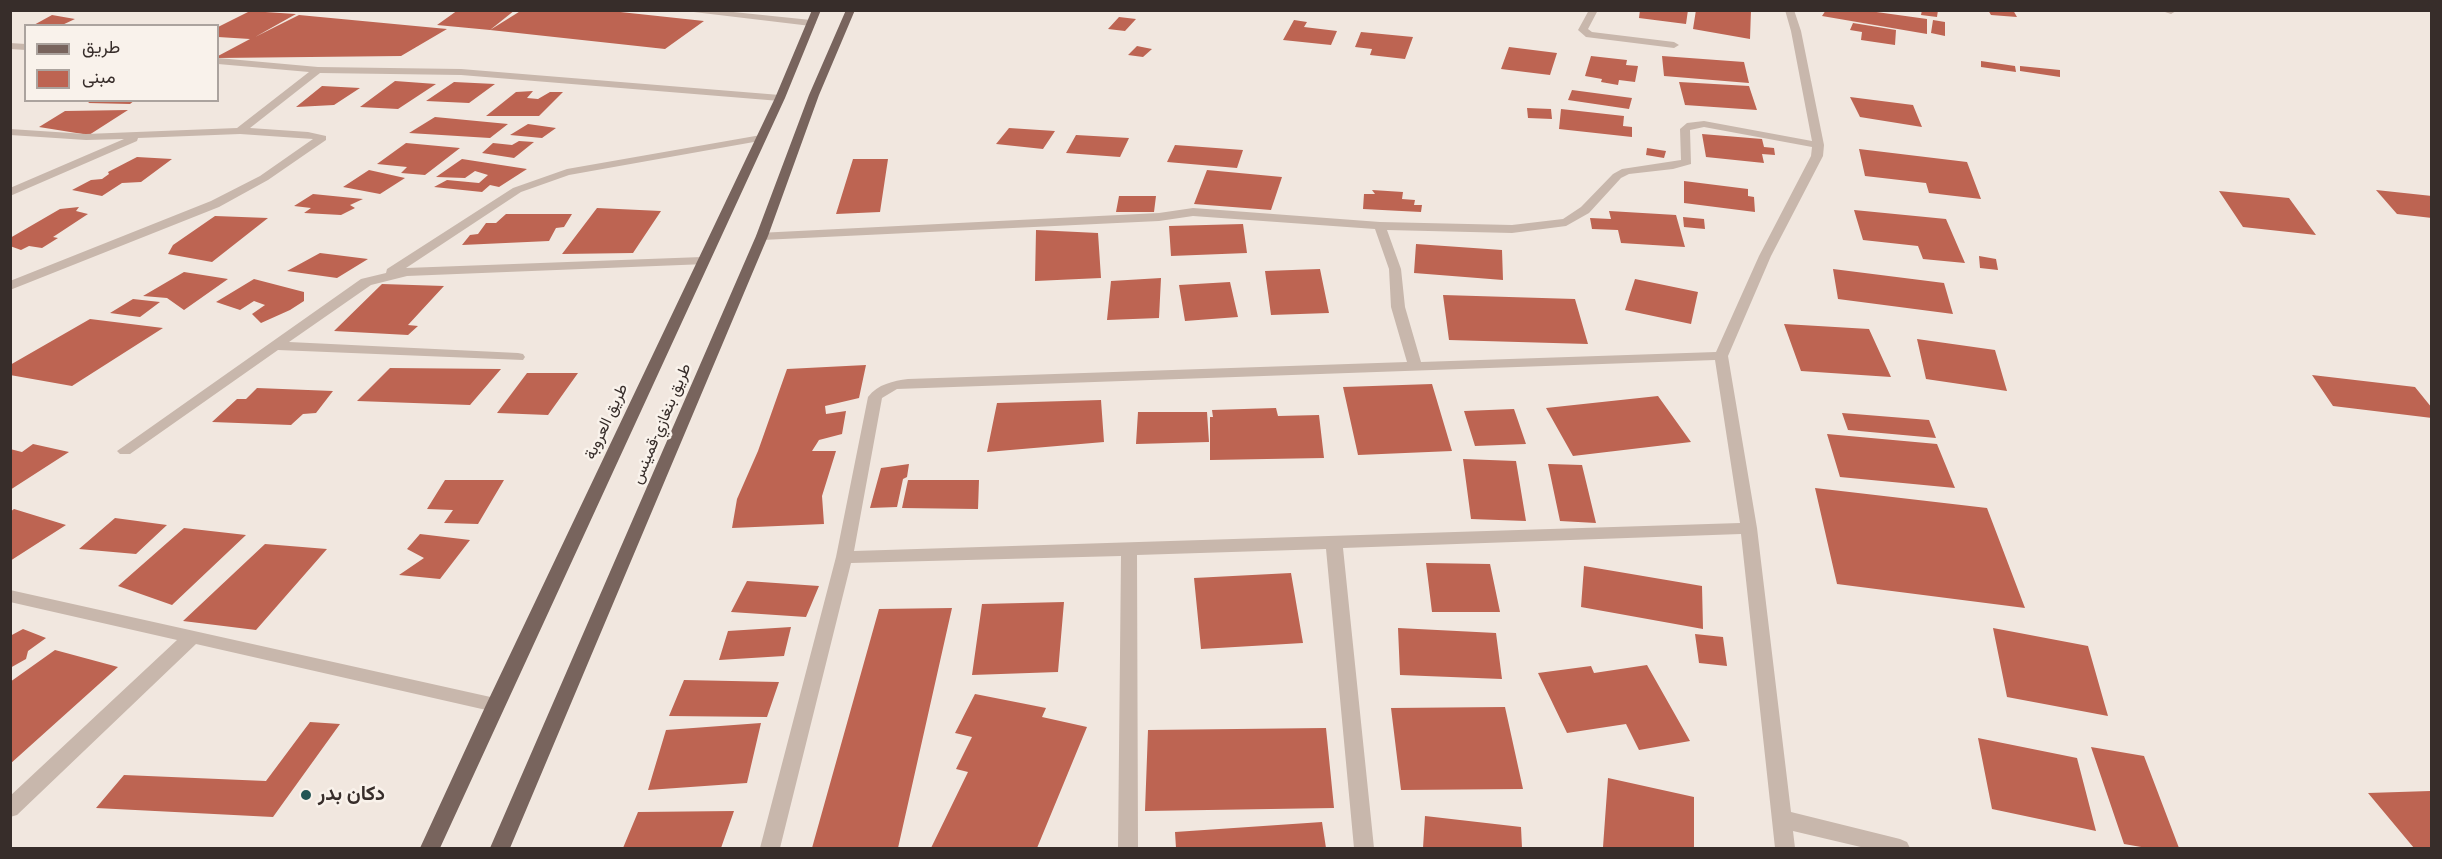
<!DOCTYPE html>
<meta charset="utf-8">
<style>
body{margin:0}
#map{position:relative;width:2442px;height:859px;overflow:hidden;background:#f1e7df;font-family:"Roboto Condensed",Vazirmatn,sans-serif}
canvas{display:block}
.frame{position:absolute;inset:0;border:12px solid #372d2a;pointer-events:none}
.legend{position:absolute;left:24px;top:24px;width:195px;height:78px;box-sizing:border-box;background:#f9f2eb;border:2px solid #aba39e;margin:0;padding:8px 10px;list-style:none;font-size:18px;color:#372d2a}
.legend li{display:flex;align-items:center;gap:12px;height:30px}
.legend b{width:30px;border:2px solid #aba39e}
</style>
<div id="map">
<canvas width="2442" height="859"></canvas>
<div class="frame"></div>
<ul class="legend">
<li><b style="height:8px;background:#78645d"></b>طريق</li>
<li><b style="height:16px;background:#bd6452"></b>مبنى</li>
</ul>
</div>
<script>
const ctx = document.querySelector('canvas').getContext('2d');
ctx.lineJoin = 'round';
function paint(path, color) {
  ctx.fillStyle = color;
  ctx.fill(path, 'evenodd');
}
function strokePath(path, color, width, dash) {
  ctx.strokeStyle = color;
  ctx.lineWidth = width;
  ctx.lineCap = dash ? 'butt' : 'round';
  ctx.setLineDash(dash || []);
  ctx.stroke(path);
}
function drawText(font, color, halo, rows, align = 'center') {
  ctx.font = font + ' "Roboto Condensed",Vazirmatn,sans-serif';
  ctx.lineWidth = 5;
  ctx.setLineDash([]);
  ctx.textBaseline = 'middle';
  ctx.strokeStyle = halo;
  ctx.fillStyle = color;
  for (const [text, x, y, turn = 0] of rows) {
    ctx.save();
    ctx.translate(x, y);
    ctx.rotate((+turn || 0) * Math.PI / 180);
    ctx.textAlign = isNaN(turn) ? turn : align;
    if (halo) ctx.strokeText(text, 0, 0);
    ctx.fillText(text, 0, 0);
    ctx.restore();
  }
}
const building = new Path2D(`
 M458,10H515L490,30L437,25Z
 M522,10H602L704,21L665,49L490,30Z
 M1640,10H1688L1686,24L1639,18Z
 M1696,10H1751L1750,39L1693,29Z
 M1826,10H1862L1927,19V34L1822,16Z
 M1922,10H1938L1937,17L1921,15Z
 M1988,10H2013L2017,17L1991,15Z
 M250,11L296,14L255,37L299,15L447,29L401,56L218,58V56L250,39L218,37V27Z
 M52,15L75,19L60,26H32Z
 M1119,17L1136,19L1125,31L1108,29Z
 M1294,20L1307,22L1304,27L1337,31L1331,45L1283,40Z
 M1933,20L1945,22V36L1931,33Z
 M1853,23L1896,30L1895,45L1861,40L1862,32L1850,30Z
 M1361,32L1413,37L1405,59L1370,55L1372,49L1355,47Z
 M1137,46L1152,49L1143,57L1128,55Z
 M1509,47L1557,53L1550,75L1501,69Z
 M1591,56L1627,60L1626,65L1638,66L1635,82L1619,80L1618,85L1601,82L1602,79L1585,76Z
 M1662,56L1744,62L1749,83L1664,76Z
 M1981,61L2015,66L2016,72L1981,67Z
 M2020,66L2060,70V77L2020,71Z
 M395,81L436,84L398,109L360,107Z
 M454,82L495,84L469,103L426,101Z
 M1679,82L1749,86L1757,110L1685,105Z
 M322,86L360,88L334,105L296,107Z
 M1572,90L1632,98L1629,109L1568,100Z
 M533,91L527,98L538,99L550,92H563L539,116H486L516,92Z
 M1850,97L1913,105L1922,127L1860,117Z
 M92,100H135L130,104L88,103Z
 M1527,108L1551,109L1552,119L1528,118Z
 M1561,109L1624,116L1623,126L1632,127V137L1559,129Z
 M128,110L89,135L39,127L65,111Z
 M435,117L508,124L490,138L409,133Z
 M528,124L556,128L542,138L510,135Z
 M1009,128L1055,131L1043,149L996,144Z
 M1702,134L1762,139L1764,147L1774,148L1775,155L1762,154L1764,163L1706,157Z
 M1076,135L1129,138L1120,157L1066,153Z
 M519,141L534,142L514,158L482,153L493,143L512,145Z
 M406,143L460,148L425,175L401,173L407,167L377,164Z
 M1175,145L1243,150L1237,168L1167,162Z
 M1647,148L1666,151L1664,158L1646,155Z
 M1859,149L1967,162L1981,199L1929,193L1926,183L1865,176Z
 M137,157L172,159L141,182L122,183L102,196L72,190L91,180L102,179L109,174L108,172Z
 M462,159L527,169L499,187L490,185L482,192L434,187L447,180L479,183L488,175L475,171L465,178L436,177Z
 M853,159H888L880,212L836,214Z
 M369,170L405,178L380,194L343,187Z
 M1207,170L1282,177L1271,210L1194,204Z
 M1684,181L1748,189V196L1754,197L1755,212L1684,203Z
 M1372,190L1403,192L1402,199L1415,200L1414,205H1422L1421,212L1363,209L1364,194H1375Z
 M2376,190L2432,196V218L2397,214Z
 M2219,191L2289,198L2316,235L2243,227Z
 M313,194L363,199L350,205L355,208L341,215L304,213L311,208L294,206Z
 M1119,196H1156L1154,212H1116Z
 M79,207L76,211L88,214L53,237L58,238L42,248L29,246L21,250L10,246V238L60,209Z
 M597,208L661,211L633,253L562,254Z
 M1854,210L1946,219L1965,263L1923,259L1918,246L1863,240Z
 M1609,211L1676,215L1685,247L1621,243L1618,230L1592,229L1590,218L1611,219Z
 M506,214H572L564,227L556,228L549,241L462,245L470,235L478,234L486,223H496Z
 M215,216L268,218L212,262L168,254L173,245Z
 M1683,217L1704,219L1705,229L1684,227Z
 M1243,224L1247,253L1171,256L1169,226Z
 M1036,230L1098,233L1101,278L1035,281Z
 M1416,244L1502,250L1503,280L1414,273Z
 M320,253L368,259L337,278L287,271Z
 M1979,256L1996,259L1998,270L1980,268Z
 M1320,269L1329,313L1271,315L1265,271Z
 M1833,269L1944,283L1953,314L1838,299Z
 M184,272L228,279L184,310L167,298L143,296Z
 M1161,278L1159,318L1107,320L1111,281Z
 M254,279L304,292V301L290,310L261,323L252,314L265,305L254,301L240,310L216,302Z
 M1635,279L1698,292L1691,324L1625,310Z
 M1230,282L1238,317L1185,321L1179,285Z
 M382,284L444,286L408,325L418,326L408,335L334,331Z
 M1443,295L1575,299L1588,344L1449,340Z
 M133,299L160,302L140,317L110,313Z
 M90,319L163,328L72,386L10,375V365Z
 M1784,324L1869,329L1891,377L1801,371Z
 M1917,339L1995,350L2007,391L1926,379Z
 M866,365L859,398L825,406L826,414L846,411L842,434L819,440L812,451H836L822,496L824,524L732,528L737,499L758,451L787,369Z
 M390,368L501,369L470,405L357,401Z
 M527,373H578L548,415L497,413Z
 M2312,375L2415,387L2432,408V418L2333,406Z
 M1432,384L1452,451L1358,455L1343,387Z
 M257,388L333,391L316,413L303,414L291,425L212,422L237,399H246Z
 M1658,396L1691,442L1573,456L1546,408Z
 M1101,400L1104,442L987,452L997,403Z
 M1276,408L1278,416L1319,415L1324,458L1210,460V417H1213L1212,410Z
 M1514,409L1526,444L1475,446L1464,411Z
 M1138,412H1207L1209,442L1136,444Z
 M1842,413L1929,420L1936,438L1848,430Z
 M1827,434L1937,444L1955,488L1840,477Z
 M33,444L69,452L10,490V449L22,452Z
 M1463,459L1516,461L1526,521L1471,519Z
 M909,464L907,477L903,479L897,507L870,508L881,468Z
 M1548,464L1582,465L1596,523L1560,521Z
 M445,480H504L478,524L444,523L453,510L427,509Z
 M908,480H979L978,509L902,508Z
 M1815,488L1987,508L2025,608L1837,584Z
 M14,509L66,525L10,561V512Z
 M115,518L167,525L136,554L79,549Z
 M184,528L246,535L172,605L118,586Z
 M420,534L470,540L440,579L399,575L424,558L407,549Z
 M265,544L327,549L256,630L183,621Z
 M1426,563L1490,564L1500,612H1432Z
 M1584,566L1702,586L1703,629L1581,607Z
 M1291,573L1303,643L1201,649L1194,578Z
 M747,581L819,586L806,617L731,612Z
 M1064,602L1058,672L972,675L982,604Z
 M952,608L898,848H812L879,609Z
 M791,627L784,656L719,660L728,631Z
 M1398,628L1496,633L1502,679L1400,675Z
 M1993,628L2088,646L2108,716L2007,697Z
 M23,629L46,638L28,651L26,659L10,668V636Z
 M1695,634L1723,637L1727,666L1699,663Z
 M55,650L118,667L10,764V682Z
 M1647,665L1690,741L1639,750L1626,724L1567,733L1538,673L1591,666L1594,673Z
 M684,680L779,682L767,717L669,716Z
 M975,694L1046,708L1042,717L1087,727L1037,848H931L968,772L956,769L972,737L955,733Z
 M1505,707L1523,789L1401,790L1391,708Z
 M310,722L340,724L273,817L96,808L124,775L266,781Z
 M761,723L747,783L648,790L666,730Z
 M1326,728L1334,808L1145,811L1148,730Z
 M1978,738L2077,758L2096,831L1992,809Z
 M2091,747L2144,756L2179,848H2147L2124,844Z
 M1608,778L1694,797V848L1603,847Z
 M2430,791L2432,794V848H2414L2368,793Z
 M734,811L721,848H623L638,812Z
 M1425,816L1521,827L1522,848H1423Z
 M1322,822L1326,848H1176L1175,832Z`);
const minor = new Path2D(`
 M677,10H714L811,20L816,23L811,26Z
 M1589,10H1598L1588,29L1592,32L1674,42L1679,45L1674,48L1586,37L1578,30Z
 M1785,10H1794L1801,31L1824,145L1823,156L1771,256L1728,356L1757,528L1791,812L1900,839L1907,842L1910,848H1865L1793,831L1795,848H1775L1741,534L1343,548L1374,848H1354L1326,549L1137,555L1138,848H1118L1121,556L851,563L780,848H760L836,557L868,397C878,384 893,381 908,379L1407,362L1391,307L1389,269L1375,229L1193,216L1159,221L762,240L758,239L756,236L758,233L1159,213L1193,208L1380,222L1512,225L1563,219L1581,207L1613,174L1622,169L1681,160L1680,129L1687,123L1704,121L1812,141L1791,31ZM1704,127L1812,147L1811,156L1759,256L1716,352L1421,362L1405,307L1401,269L1387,230L1512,233L1566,226L1589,213L1621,178L1629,174L1673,169L1691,164L1690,130ZM1715,360L1740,523L854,551L882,398L897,389Z
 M2159,10H2175L2176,11L2171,14Z
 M10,43L26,44V50L10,49Z
 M218,58L318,67L461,69L780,95L785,98L780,101L461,75L320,73L250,128L308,132L326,136V140L268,180L219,207L10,290V281L211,201L260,176L313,139L240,134L138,138L137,141L10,196V188L124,139L86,140L10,135V129L86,134L237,128L309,72L218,64Z
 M761,135L765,136V140L569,175L521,192L406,268L702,257L706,258L708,261L706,264L407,276L371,285L289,342L518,353L523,354L525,357L523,360L278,350L130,454H120L117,451L361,279L386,273L387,269L513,188L567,169Z
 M10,590L495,698L502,700L504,705L502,710L495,712L196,644L17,815L10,817V796L177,640L10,602Z`);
const primary = new Path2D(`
 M812,10H821L785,98L440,848H420L486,705L775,98Z
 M846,10H855L819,95L768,236L510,848H490L756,236L809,95Z`);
const markers = [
 [306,795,6,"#235655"]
];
const streetNames = [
 ["طريق العروبة",607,422,-65],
 ["طريق بنغازي-قمينس",662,424,-67]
];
const nearPoinames = [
 ["دكان بدر",318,795]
];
paint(building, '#bd6452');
paint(minor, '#c8b7ac');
paint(primary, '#78645d');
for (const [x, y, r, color] of markers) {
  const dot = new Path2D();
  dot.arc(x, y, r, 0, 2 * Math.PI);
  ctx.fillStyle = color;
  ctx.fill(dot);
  strokePath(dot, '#f9f2eb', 2);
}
drawText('16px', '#372d2a', '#f9f2eb', streetNames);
drawText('bold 20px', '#372d2a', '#f9f2eb', nearPoinames, 'left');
</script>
